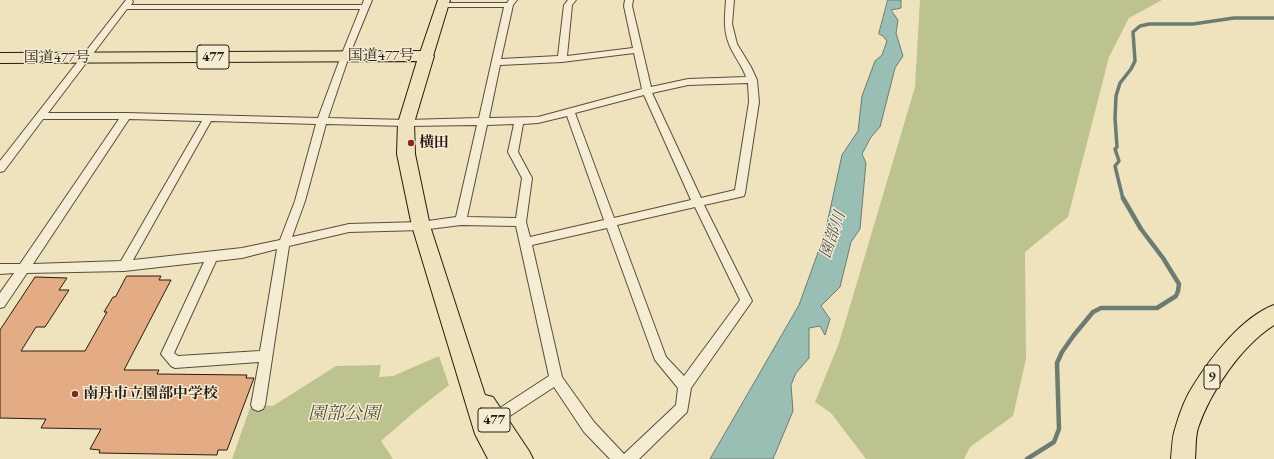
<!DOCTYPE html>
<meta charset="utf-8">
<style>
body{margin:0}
canvas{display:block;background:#eee3bc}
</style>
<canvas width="1274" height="459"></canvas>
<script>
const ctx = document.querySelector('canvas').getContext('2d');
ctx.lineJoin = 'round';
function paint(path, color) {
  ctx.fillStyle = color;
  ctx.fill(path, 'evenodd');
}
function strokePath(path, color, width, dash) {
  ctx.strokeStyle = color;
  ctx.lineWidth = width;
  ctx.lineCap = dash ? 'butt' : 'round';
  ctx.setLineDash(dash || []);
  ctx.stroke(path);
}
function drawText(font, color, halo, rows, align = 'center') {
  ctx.font = font + ' "EB Garamond","Noto Serif JP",serif';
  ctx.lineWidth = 3;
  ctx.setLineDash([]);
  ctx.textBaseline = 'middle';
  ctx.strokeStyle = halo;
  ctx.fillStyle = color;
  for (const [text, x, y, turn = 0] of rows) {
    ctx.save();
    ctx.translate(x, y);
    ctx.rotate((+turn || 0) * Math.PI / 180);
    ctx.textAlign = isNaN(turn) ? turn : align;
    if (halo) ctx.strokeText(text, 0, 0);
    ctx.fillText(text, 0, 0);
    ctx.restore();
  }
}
const green = new Path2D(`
 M920,0H1162L1129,18L1109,57L1068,217L1025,252L1026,359L1013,416L970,447L964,459H866L831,413L815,402L839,343L915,87Z
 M439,356L449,385L412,414L381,441L393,459H232L251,405L273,406L336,366L381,365L379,377L393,376Z`);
const water = new Path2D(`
 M888,0H901V8L891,10L898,20L896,33L903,56L895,68L880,127L871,137L862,154L866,163L860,229L851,242L840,287L821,306L830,319L825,335L820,326L809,328V358L796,373L791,385L793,411L773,459H710L799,305L825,233L842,155L858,131L862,96L875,61L882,55L887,41L883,36L879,34Z`);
const streamFar1 = new Path2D(`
 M1123,199L1115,166L1119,161L1115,149L1117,147L1115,118L1116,96L1120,83L1131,69L1135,61L1133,32L1140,26L1149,24H1193L1234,18H1274`);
const stream = new Path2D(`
 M1027,459L1054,442L1059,429L1057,363L1062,352L1074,335L1093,312L1101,308H1157L1176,296L1178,291L1179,284L1163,258L1141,229L1123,198`);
const building = new Path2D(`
 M127,276H161L159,280H171L124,370H159L157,374L247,375L246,378H254L227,450H218L217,455L99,453L100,450L90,449L101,429L41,428L46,419L0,418V330L35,277L67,278L59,290H69L45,327H36L21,351H85L107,312H104L113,297H115Z`);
const street = new Path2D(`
 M126,0H132L133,2L131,5H362L364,0H372L349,56L328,118L406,120L479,118L504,7H443L439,5L440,3H507L509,0H517L513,5L501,59L558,56L564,5L568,0H576L572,5L567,56L633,48L624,6L625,0H633L632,6L651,87L688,79L746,77C742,65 733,55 729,44C723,29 725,15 726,0H734L732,24L737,44L751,67L757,80L759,102L745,193L744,196L740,197L704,205L752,301L691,388L687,412L639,459H610L584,432L554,387L496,425L491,427L486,425L484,421L486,417L549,376L516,226L461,225L421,230L349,232L289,246L265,405L263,409L258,411L253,409L251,405L259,362L175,368L171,366L161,354L204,262L124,271L27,273L4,307L0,308V293L14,273L0,274V264H20L119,119H43L4,171L0,172V161ZM127,9H360L341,56L318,118L126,113H48ZM634,53L642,89L538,117L489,118L500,65L562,62ZM748,83L749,102L735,190L701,198L652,93L688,85ZM644,95L691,200L614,218L575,113ZM567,116L604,220L530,237L526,222L532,178L518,152L523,124L538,123ZM129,119L202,121L121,261L33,264ZM211,121L316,124L295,201L280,240L242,248L133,260ZM326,124L406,126L477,125L456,217L421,222L349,224L292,237L305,201ZM514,124L508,152L522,178L516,218L467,217L487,125ZM695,207L740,300L684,376L666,357L617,225ZM607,228L655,360L678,388L676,405L624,454L594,422L562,377L532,245ZM277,249L260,351L178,356L174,353L216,261L242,258Z`);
const primary = new Path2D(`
 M438,0H450L433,56L431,59L426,60L421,59L419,56Z`);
const highway = new Path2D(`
 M426,51L431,53L434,56L414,123L415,154L430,226L485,395L493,397L529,451L533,459H488L475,434L412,226L397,154L398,123L417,61L0,63V53Z
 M1274,305V325C1241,346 1210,392 1198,428C1195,438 1196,449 1195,459H1171C1172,449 1172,438 1175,429C1179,415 1185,398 1193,386C1211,357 1242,317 1274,305Z`);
const markers = [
 [411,143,4,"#8f2418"],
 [75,394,4,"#8f2418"]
];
const shields = [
 [213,57,32],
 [1212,377,16],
 [494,420,32]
];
const shieldNames = [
 ["477",213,57],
 ["9",1212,377],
 ["477",494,420]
];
const streetNames = [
 ["国道477号",381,56],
 ["国道477号",57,58]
];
const poiNames = [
 ["横田",419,143],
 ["南丹市立園部中学校",83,394]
];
const waterNames = [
 ["園部川",833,235,-71]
];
const nearParknames = [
 ["園部公園",344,414]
];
paint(green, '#bcc38e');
paint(water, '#99beb4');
strokePath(water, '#6c7c73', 1);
strokePath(streamFar1, '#6c7c73', 3.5);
strokePath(stream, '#6c7c73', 4.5);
paint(building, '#e3ac84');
strokePath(building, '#291a12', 1);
strokePath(street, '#5a4c3c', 2);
strokePath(primary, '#291a12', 2);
strokePath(highway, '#291a12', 2);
paint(street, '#f4edd3');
paint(primary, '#eee3bc');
paint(highway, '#eee3bc');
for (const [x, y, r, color] of markers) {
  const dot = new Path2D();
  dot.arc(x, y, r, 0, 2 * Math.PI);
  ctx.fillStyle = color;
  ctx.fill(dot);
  strokePath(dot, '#f4edd3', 1.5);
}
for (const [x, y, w] of shields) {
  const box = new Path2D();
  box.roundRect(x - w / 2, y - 12, w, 24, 3);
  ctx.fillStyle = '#f4edd3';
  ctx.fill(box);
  strokePath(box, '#291a12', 1);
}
drawText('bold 14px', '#291a12', null, shieldNames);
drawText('15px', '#291a12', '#f4edd3', streetNames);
drawText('bold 15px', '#291a12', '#f4edd3', poiNames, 'left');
drawText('italic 16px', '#50534b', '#f4edd3', waterNames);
drawText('italic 18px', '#554d37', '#f4edd3', nearParknames);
</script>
